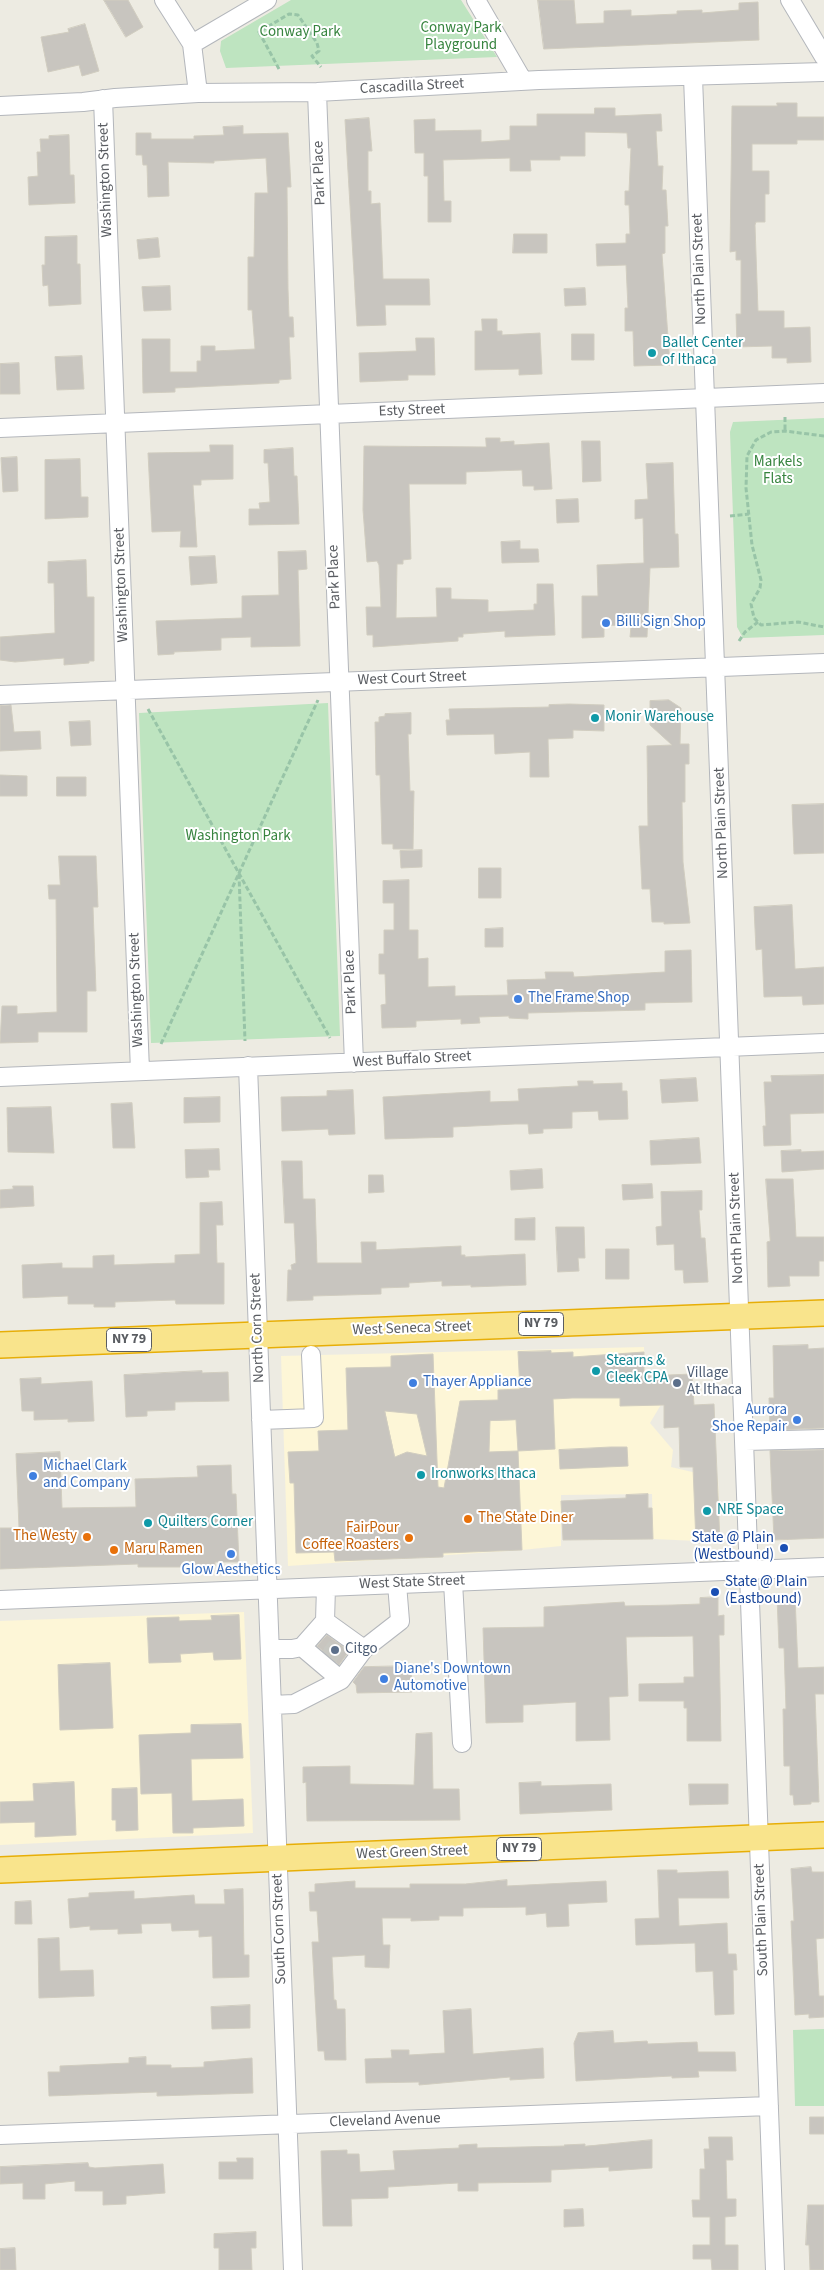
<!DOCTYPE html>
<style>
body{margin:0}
canvas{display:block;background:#edebe2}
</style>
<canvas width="824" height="2270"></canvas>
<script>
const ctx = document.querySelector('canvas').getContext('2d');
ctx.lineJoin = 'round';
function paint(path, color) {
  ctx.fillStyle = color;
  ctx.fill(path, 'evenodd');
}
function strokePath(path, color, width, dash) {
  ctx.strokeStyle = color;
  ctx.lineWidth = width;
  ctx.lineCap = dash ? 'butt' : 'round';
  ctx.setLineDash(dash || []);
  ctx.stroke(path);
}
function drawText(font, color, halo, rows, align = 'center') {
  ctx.font = font + ' "Source Sans 3",sans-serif';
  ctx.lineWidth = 4;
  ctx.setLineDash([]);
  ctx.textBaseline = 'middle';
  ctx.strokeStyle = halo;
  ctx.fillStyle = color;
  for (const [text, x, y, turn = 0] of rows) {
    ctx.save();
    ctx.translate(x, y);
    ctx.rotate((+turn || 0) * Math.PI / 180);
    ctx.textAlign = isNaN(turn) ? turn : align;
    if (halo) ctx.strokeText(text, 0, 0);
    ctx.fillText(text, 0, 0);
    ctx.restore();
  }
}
const commercial = new Path2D(`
 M644,1347L645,1404L661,1375L692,1374L695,1397L662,1403L650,1423L673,1450L671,1467L718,1478L720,1542L653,1539L652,1494L561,1495V1546L522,1550L288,1566L281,1356Z
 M244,1612L253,1833L0,1845V1621Z`);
const green = new Path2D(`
 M291,0H461L497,57L226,68L220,51L221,41Z
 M824,418V635L743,638L737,627L730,432L733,422Z
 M328,703L340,1036L151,1043L139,713Z
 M824,2029V2106H795L793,2030Z`);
const building = new Path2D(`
 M104,0H128L143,27L126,37Z
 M538,0H574L576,24L604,23V11L631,10V16L677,14V11L702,10V13L739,10V3L758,2L759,40L544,49Z
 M85,24L99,71L82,76L79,65L48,72L41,37L69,32L68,29Z
 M777,103H797V117H824V140H797V144H752V171H769V194H765V222H756L755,225L758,311H784V328L810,327L811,362L787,363V358H772V346L737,347L736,314H741V260H736V251L730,252L732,106H777Z
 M595,108H615V116L661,114L662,131H656L658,166H663L662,190H666L668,226H665V253L662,254L670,365L634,366L633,331H625V308H628L626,265L597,266L596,244L626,243V234H630L629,205H625V191H629L631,148H628L627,133L585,132V156H560V160H530L531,171H510V158L443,160L444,201H451V222H428V176H424V153H415L414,120L435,119V131L481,130V142L510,140V126H537V114H594Z
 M369,118L372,151H368V191H371V204L380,203L383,279H429L430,305H385L386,325L357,326L345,120Z
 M243,126V134L288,133L291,187H287L288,289L289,317H293L294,337H289L291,379L279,380V383L175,388V392L143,393L142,339H170V372H197V361H201V346H215V351L255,349L252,310H248V257H254L255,193H268L266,158L214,161V163L168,162L169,196L148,197L147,165H143L142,155H136V133H151V139H194V136L224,135L223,127Z
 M69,135L70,175H74L75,203L29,205L28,177L38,176L37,152H41L40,139H49V136Z
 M514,234H547V253H513Z
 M77,236V264H80L81,304L49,306L48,285L43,286L42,265H45V237Z
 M158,238L160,257L139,259L137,240Z
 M170,286L171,310L144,311L142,287Z
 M585,288L586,305L565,306L564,289Z
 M482,319H497V331H502V335L540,333L542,374L519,375V369L475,370V331H482Z
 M572,334H594V360H572Z
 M416,338H434L435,375H408V380L360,382L359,353L416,351Z
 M82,356L84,389L57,390L55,357Z
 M19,363L20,394H0V364Z
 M486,438H500V442L514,441V445L549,443L552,489L534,490V486H523L522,470L466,472V484H409L411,559L403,560V564H397L396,618L437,617L436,588H451V599L488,600V612L534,610V604H537V584H553L555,635L505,637V631L463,634V637H458V641L373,647V635H367L366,607H381L379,565L377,561L367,562L363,510L364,446L486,447Z
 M582,441H600L601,481L583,482Z
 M210,445H233V479L201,480V485H193L197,547H180L181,531L152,532L148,453L210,452Z
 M293,448L294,476H297L299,524L249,525V509H260L259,503L270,502L268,463H264V450Z
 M17,457L18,491L3,492L1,458Z
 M80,459L81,497H88V517L45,519V460Z
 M673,463L675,534H678L679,567L650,568L647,637H630L631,626L604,625V637L582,638V596H598L597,565L644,563L643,518L635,519V500L648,499L646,464Z
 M578,499L579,522L557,523L556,500Z
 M520,541V549H538L539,562L502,563L501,542Z
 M306,551L307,569L298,570L300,646L251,647V637L221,638V650L174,652V654L158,655L156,621L242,618V596L279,595L278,552Z
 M215,556L217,583L191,585L189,557Z
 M86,560L87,597H94V661H89V663L64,665V658L15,662L0,660V637L55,633L54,583H48V562Z
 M669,700L681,708L680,744H689V764H685V802H682L683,862L690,923L664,924V922H652L650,889H642L639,826H648L647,746L672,745L650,725V701Z
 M569,704L604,705V731L573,730V738L548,739L549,777H530V752L495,754L494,734L447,735L446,720H450L449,709L549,707V705Z
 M11,705L14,732L40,731L41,749L0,751V706Z
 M411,713V734H408L410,791H414L413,849H393V844H382L380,775H376L375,722H379V717L385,716V714Z
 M90,721L91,745L71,746L69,722Z
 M0,775L27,776V796H0Z
 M57,777H86V796H57Z
 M824,804V853L794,854L792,805Z
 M422,850V867L401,868L400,851Z
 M59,856H96L98,907H93L96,991H87V1032H38V1042L0,1043L2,1006H17V1014L57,1012L56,899H49L48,885H60Z
 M479,868H501V898H479Z
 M409,880V930H418V959L428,958V987L455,986V996L508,995L507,980L546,979L545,972H573L574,977L665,972V951L691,950L692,1002L645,1003V1010L528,1013V1019L509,1018V1016L479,1017L480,1023L461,1024V1019L416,1021V1027L382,1028L381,1005L386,1004L385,974H379V954H384V930H394V903H383V881Z
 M792,905L795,969L824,967V1004L803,1005L802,996L764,997L762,949L756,950L754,907Z
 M503,928V947H485V929Z
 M824,1075V1113L790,1114L791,1145L764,1146L763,1126H766L764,1082H772L771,1076Z
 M696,1078L698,1101L662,1103L660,1080Z
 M578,1081H593V1084L622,1083V1091H627L628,1119L599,1120L598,1111L572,1112V1128L543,1129V1133L529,1134L528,1124H515L453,1127V1137L385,1139L383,1097L490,1091V1102L519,1101L518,1089L578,1086Z
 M353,1090L355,1134L329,1135L328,1129L282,1131L281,1097L327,1096V1091Z
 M220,1097V1122L184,1123V1098Z
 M132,1103L135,1148H113L111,1104Z
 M51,1107L54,1153L8,1152L7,1108Z
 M699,1138L701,1163L651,1165L650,1141Z
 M219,1149L220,1170H208L209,1177L186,1178L185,1150Z
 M801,1150V1152L824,1151V1169L782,1172L781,1151Z
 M282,1161H302L303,1199H315L317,1263H362L361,1242H376V1250L461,1246V1255H465V1257L525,1254L526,1285L471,1287V1285L442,1286V1281L409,1283V1287L381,1288V1294L313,1296V1300L287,1301L288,1270H292L291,1265L296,1263L294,1223H285Z
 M542,1169L543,1188L511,1190L510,1171Z
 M369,1175H383L384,1192L369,1193Z
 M766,1179H793L796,1237H824V1261H819V1276H789L790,1286L768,1287L767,1242L770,1241Z
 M652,1184L653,1198L623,1200L622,1185Z
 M13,1186H33L34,1206L0,1208V1190L13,1189Z
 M702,1191V1210H699L701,1238H705L708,1282L684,1283L683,1270H675L674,1244L657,1245L656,1227L662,1226L661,1192Z
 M222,1202L223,1225H216L217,1263H224V1304H176L175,1300L115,1302V1307H94V1304H68V1296L23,1298L22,1265L62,1263V1268H93V1256L114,1255V1265L175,1263V1255L200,1254V1203Z
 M535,1218V1240H515V1219Z
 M556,1227H584L585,1258H578L579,1271L558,1272Z
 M606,1249H629V1279H606Z
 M808,1345V1349L824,1348V1428L770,1430L769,1398H774L773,1346Z
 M551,1351V1353L573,1352V1357L644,1352V1376L692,1374L694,1405L714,1404L720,1542L696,1543L693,1467H680L679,1427L664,1428V1405L620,1406V1398H572L553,1399L555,1449L518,1451L522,1550L443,1553V1557L335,1561L334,1552L296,1553L294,1483H290L288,1452L319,1451L318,1431L348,1430L346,1368L391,1367V1356L433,1354L438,1487L444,1488L460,1401L498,1400V1390L520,1389L518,1352ZM385,1411L417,1414L427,1456L407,1452L395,1457ZM516,1420L518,1451L489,1452L490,1421Z
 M202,1371V1373L228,1372L229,1401L175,1402V1410L147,1411V1416L126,1417L124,1375Z
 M41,1378V1384L92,1381L94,1421L68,1422V1419L34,1420V1411H22L20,1379Z
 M611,1447H627L628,1466L560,1469L559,1450Z
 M824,1450V1538L774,1540L770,1451Z
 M60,1452L62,1508L136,1507L135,1479L198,1477L197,1466L231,1465L232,1494H236L239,1562H215V1566L185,1567H138V1564L0,1569V1528H19L16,1454Z
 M648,1494V1508H652L653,1539L563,1540L561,1501L626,1498V1495Z
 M795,1596L798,1668L824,1667V1694H815L819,1802H811V1804L794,1805L793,1795H790V1766H784L783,1709H786L784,1648H779L777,1597Z
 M718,1597V1616L724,1615V1635H719L721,1741H687V1708H684V1701H639V1684L684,1683V1677H694L693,1636L626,1637L628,1696L609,1697L610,1740L576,1741V1702L523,1705V1722L486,1723L483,1628L544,1627V1607L624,1602L625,1606L673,1605L700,1604V1598Z
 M239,1615L241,1659L214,1660L213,1652L180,1654L181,1662L149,1663L147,1618L179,1617V1621L212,1620L211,1616Z
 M327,1635L349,1651L339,1665L317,1646Z
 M110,1663L113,1728L60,1730L58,1665Z
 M411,1666L412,1692L357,1693L356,1685L353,1682L364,1667Z
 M241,1724L243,1758L191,1759L192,1801L243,1799L244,1826L193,1828V1833H173L172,1793L141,1794L139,1735L191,1733V1725Z
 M432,1733L433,1789H459L460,1820L307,1821L306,1782L303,1783V1767L350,1766V1784L414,1785L416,1734Z
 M74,1782L76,1835L35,1837V1822L0,1823V1802L34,1801L33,1784Z
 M541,1782V1786L611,1784L612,1810L520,1814L519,1783Z
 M689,1784H728V1804L690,1805Z
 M137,1788L138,1830L116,1831V1820H112V1789Z
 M811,1867L812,1872H824V1938L816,1939L819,1996H824V2017L809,2018V2014L795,2015L791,1921H794L791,1869Z
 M658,1870H677V1873L728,1871L729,1898H678L679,1926L727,1923L728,1954H736L737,1970H733L734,2014L715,2015L713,1971L696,1972L695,1943L636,1945L635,1919L659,1918Z
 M507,1880V1886L606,1881L607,1902L568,1904L569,1926L547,1927L546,1913L526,1915V1907L463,1908V1916H439V1920L411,1921V1918H382L383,1945H390L389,1968L365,1967V1955L332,1957L334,2000H336L337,2009H345L346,2060H325L324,2051H318L312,1942H319L317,1911H310L309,1892H315V1884L355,1881V1888H410V1884H465Z
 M243,1889L244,1955H249V1977L213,1978L212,1936L199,1937V1930L172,1931L171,1923L141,1924L142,1933L118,1934V1929L90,1930V1926L70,1928L68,1899L89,1897V1893L134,1891V1899L194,1895L195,1904H225L224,1890Z
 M31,1901L32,1924H15V1902Z
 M59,1938L60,1971L93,1970L94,1996L39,1998L38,1939Z
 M250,2005V2028L212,2029L211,2007Z
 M471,2009L473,2054L543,2048L544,2078L510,2080V2077L419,2085V2082L366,2083L365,2059L392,2058L391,2050H409V2055L445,2053L443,2011Z
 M613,2031L614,2043L647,2041L648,2044L697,2042L698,2052H735L736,2071H698L699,2077L672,2078V2076L576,2081L574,2043L578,2033Z
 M146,2057V2065H171V2068L204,2067V2062L252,2058L253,2093L157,2096V2092L49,2096L48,2072H60V2066L129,2063V2058Z
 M810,2117H824V2134H810Z
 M709,2137H732L733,2160H726L727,2199H736V2216L725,2217V2245H738V2270H712L711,2259H693V2245H710V2217H693L692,2200H700V2169H705L704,2149H709Z
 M652,2140V2168L609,2171V2167L551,2170V2182L478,2183V2191H458V2183L388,2187V2198L351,2199L352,2226H323L321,2151L347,2150V2154H359L360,2172L395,2170L393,2151L459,2148V2145L477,2144V2148L565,2146L564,2145L585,2144V2146Z
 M237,2158H253V2179H219V2162H237Z
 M88,2163L89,2167L95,2168L163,2164L165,2193L126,2196V2204L103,2205V2191H75V2181L45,2184V2199H23V2183L0,2184V2167Z
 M808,2205H824V2270H810L809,2245H806Z
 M583,2209L584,2226L564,2227V2210Z
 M256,2232V2248H251L252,2270H219V2248H214V2234Z
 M15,2248L16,2270H0V2249Z`);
const minorTunnel = new Path2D(`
 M326,1661L342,1638`);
const path = new Path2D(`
 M279,69L259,32L289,14L298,15L317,43L319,51L312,56L321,67
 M785,417V431
 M824,436L785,431L771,432L756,440L747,456L746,488L752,545L761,580L760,588L751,604L754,618L761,625L798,622L824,627
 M730,516L749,514
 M739,641L745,632L758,622
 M148,709L330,1038
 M239,874L245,1041
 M161,1044L318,700`);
const minor = new Path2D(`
 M164,0L192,44L198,93
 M476,0L523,81
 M790,0L824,57
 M192,44L267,0
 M693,77L775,2270
 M317,92L354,1063
 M103,99L140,1071
 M0,106L83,102L115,98L198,93L317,92L539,80L824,72
 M0,428L824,393
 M0,695L824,663
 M248,1066L293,2270
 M0,1077L824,1043
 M261,1420L314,1418L311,1355
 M745,1441L824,1439
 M453,1582L462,1743
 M0,1600L824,1567
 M325,1621L364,1649L400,1621L397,1584
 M302,1647L341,1680
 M270,1649H292L302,1647L325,1621L326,1587
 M272,1705L294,1704L341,1680L364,1649
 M0,2135L769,2106`);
const highway = new Path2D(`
 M0,1345L824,1313
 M0,1870L824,1835`);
const markers = [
 [652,353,5,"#0f9aa8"],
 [606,623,5,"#3f7fe0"],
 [595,718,5,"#0f9aa8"],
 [518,999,5,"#3f7fe0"],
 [596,1371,5,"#0f9aa8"],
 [413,1383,5,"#3f7fe0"],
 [677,1383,5,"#5c6f8a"],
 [797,1420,5,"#3f7fe0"],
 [421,1475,5,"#0f9aa8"],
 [33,1476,5,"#3f7fe0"],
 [707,1511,5,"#0f9aa8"],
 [468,1519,5,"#e8710a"],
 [148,1523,5,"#0f9aa8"],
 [87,1537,5,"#e8710a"],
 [409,1538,5,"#e8710a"],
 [784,1548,5,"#1a4fb4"],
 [114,1550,5,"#e8710a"],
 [231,1554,5,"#3f7fe0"],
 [715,1592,5,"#1a4fb4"],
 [335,1650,5,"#5c6f8a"],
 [384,1679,5,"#3f7fe0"]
];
const shields = [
 [541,1324,45],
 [129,1340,45],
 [519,1849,45]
];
const shieldNames = [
 ["NY 79",541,1324],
 ["NY 79",129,1340],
 ["NY 79",519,1849]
];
const parkNames = [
 ["Conway Park",461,29],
 ["Playground",461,46],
 ["Conway Park",300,33],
 ["Markels",778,463],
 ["Flats",778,480],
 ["Washington Park",238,837]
];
const streetNames = [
 ["Cascadilla Street",412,87,-3],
 ["Park Place",320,173,-92],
 ["Washington Street",106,180,-92],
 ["North Plain Street",700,269,-92],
 ["Esty Street",412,411,-2],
 ["Park Place",335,577,-92],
 ["Washington Street",122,585,-92],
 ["West Court Street",412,679,-2],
 ["North Plain Street",722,823,-92],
 ["Park Place",351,982,-92],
 ["Washington Street",137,990,-92],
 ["West Buffalo Street",412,1060,-3],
 ["North Plain Street",737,1228,-92],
 ["North Corn Street",258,1328,-92],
 ["West Seneca Street",412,1329,-2],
 ["West State Street",412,1583,-2],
 ["West Green Street",412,1853,-2],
 ["South Plain Street",762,1920,-92],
 ["South Corn Street",280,1929,-92],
 ["Cleveland Avenue",385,2121,-2]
];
const cultureNames = [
 ["Ballet Center",662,344],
 ["of Ithaca",662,361],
 ["Monir Warehouse",605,718],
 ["Stearns &",606,1362],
 ["Cleek CPA",606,1379],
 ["Ironworks Ithaca",431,1475],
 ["NRE Space",717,1511],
 ["Quilters Corner",158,1523]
];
const shopNames = [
 ["Billi Sign Shop",616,623],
 ["The Frame Shop",528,999],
 ["Thayer Appliance",423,1383],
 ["Aurora",787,1411,"right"],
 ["Shoe Repair",787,1428,"right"],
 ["Michael Clark",43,1467],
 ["and Company",43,1484],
 ["Glow Aesthetics",231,1571,"center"],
 ["Diane's Downtown",394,1670],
 ["Automotive",394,1687]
];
const serviceNames = [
 ["Village",687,1374],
 ["At Ithaca",687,1391],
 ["Citgo",345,1650]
];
const foodNames = [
 ["The State Diner",478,1519],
 ["FairPour",399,1529,"right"],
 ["Coffee Roasters",399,1546,"right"],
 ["The Westy",77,1537,"right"],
 ["Maru Ramen",124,1550]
];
const transitNames = [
 ["State @ Plain",774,1539],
 ["(Westbound)",774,1556],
 ["State @ Plain",725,1583,"left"],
 ["(Eastbound)",725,1600,"left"]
];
paint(commercial, '#fdf6d7');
paint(green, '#bee4c0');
paint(building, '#c8c5bf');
strokePath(building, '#d1cdc0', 1);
strokePath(minorTunnel, '#c8c8c2', 18, [18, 9]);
strokePath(minor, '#b4b7bc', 20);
strokePath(highway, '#e7ae07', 28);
strokePath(path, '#98c4a7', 3, [5, 2.5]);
strokePath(minor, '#fff', 18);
strokePath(highway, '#f9e48c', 25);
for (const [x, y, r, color] of markers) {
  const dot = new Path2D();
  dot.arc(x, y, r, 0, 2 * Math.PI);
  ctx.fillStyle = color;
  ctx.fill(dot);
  strokePath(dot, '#fff', 2);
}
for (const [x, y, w] of shields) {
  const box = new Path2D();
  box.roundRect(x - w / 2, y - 11.5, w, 23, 4);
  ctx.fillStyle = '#fff';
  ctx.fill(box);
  strokePath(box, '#5a5d62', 1);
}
drawText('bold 14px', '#5a5d62', null, shieldNames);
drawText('15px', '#37843f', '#fff', parkNames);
drawText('15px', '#5a5d62', '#fff', streetNames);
drawText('15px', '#0d838f', '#fff', cultureNames, 'left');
drawText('15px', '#366cbe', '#fff', shopNames, 'left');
drawText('15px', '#4e5e75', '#fff', serviceNames, 'left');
drawText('15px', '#c56008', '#fff', foodNames, 'left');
drawText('15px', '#164399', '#fff', transitNames, 'right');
</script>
